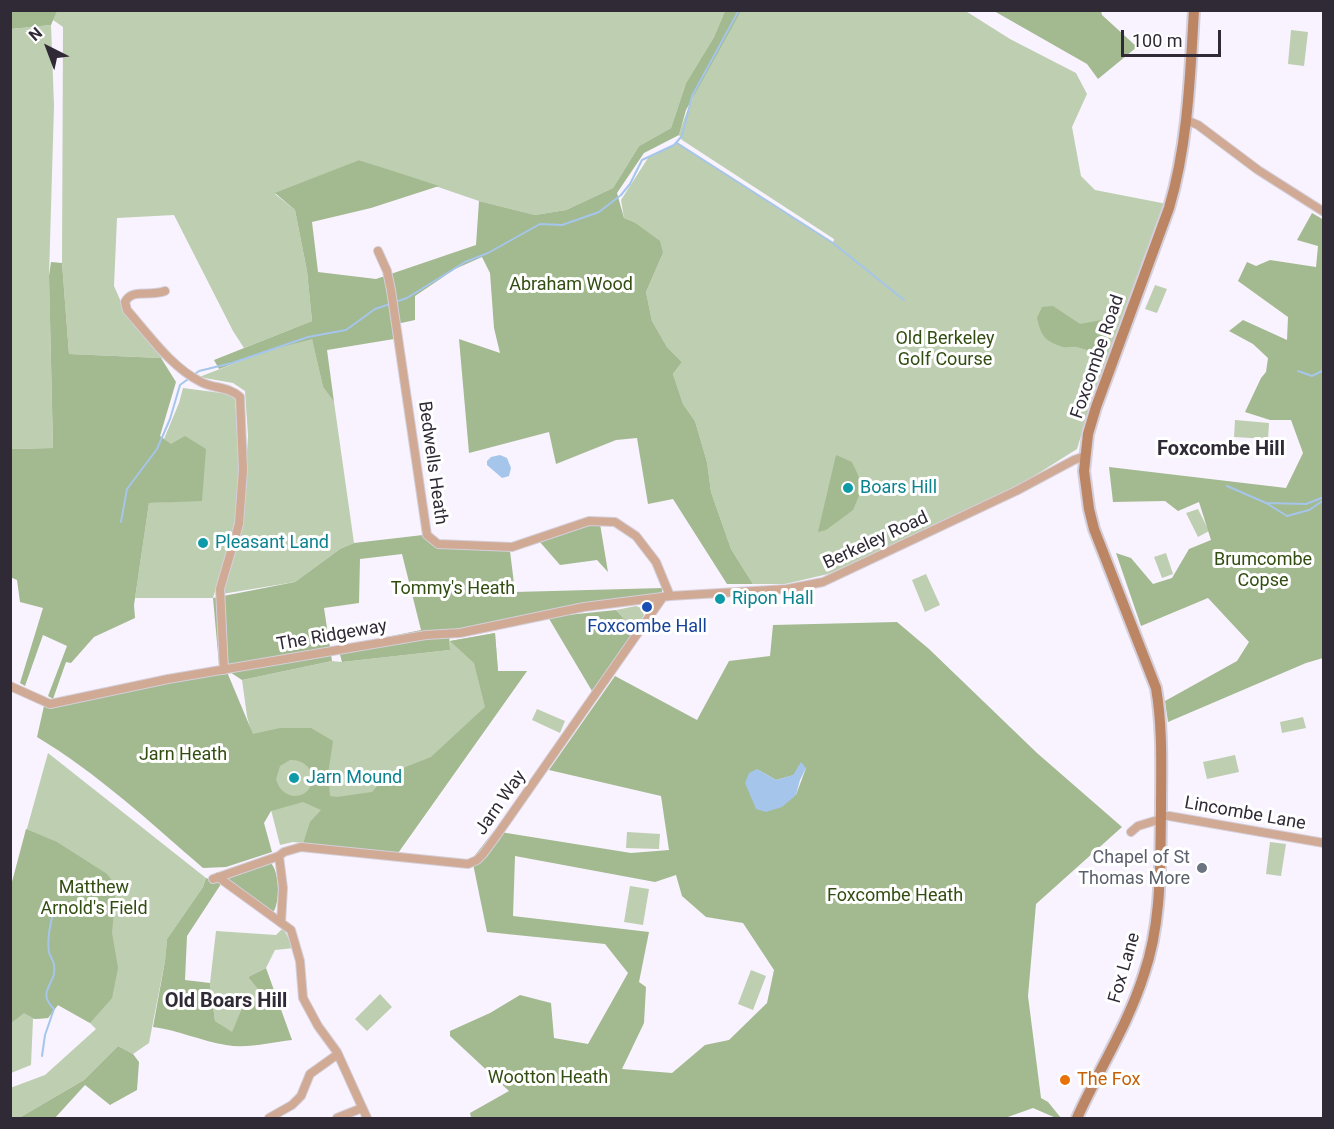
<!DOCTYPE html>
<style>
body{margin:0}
#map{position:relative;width:1334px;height:1129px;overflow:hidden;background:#f8f3fe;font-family:Roboto,sans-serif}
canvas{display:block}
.frame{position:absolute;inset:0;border:12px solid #2f2a35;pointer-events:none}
.north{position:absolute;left:18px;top:18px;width:60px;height:60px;-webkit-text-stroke:4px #fff;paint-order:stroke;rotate:318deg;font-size:16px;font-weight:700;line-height:24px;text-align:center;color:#2f2a35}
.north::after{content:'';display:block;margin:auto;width:21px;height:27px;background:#2f2a35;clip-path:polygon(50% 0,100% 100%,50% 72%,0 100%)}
.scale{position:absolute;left:1121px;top:30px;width:100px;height:27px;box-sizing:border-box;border:3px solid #2f2a35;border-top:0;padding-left:8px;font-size:18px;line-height:21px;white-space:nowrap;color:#2f2a35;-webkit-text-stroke:4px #fff;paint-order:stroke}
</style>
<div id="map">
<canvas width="1334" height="1129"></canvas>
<div class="frame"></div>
<div class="north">N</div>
<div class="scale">100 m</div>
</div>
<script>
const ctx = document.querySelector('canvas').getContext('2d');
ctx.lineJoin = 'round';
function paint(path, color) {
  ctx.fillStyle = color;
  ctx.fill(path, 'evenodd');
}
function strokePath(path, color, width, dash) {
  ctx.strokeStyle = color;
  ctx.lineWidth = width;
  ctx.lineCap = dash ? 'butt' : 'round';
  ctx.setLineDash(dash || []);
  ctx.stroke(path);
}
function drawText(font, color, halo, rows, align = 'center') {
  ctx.font = font + ' Roboto,sans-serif';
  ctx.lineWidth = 6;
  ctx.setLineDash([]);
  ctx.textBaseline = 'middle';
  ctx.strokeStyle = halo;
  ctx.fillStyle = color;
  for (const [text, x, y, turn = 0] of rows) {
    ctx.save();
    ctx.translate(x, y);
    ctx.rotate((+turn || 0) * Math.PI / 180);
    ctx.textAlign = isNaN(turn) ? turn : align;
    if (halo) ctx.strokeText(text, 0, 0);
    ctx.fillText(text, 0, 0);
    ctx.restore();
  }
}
const green = new Path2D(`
 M57,10L725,11L714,37L686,83L671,128L639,146L613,188L566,210L535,215L479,201L359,160L275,194L295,210L307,271L312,321L244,348L233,331L174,215L117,218L114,286L128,318L165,356L161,358L69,354L62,263L63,27L53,20Z
 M964,10L1010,39L1076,73L1087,94L1072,127L1081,176L1095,190L1167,204L1093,396L1077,449L1015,488L875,555L828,574L785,584H753L731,549L711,492L707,462L695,421L683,404L673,374L682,362L667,347L652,321L646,292L663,253L634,222L624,218L621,200L648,158L677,143L833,243L834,239L682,140L679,135C692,90 718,50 741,11Z
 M51,25L54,106L49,276L53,448L11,449V29Z
 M1291,30L1308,32L1304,66L1288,64Z
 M1155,285L1167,289L1157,313L1145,309Z
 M312,338L323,387L334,402L354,543L340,549L295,582L222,594L244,498L248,436L245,391L233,383L199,377L270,350Z
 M183,388L229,394L235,397L240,476L236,524L213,598H135L149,503L202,500L170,444L164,439L179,403Z
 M1235,420L1269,423L1268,439L1234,437Z
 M1198,509L1209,531L1198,537L1186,513Z
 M1166,553L1173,574L1162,578L1154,557Z
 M926,574L940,605L925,612L912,580Z
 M636,606L641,608L644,615L635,631L616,610Z
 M495,633L498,671H527L398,853L293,842L280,845L247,716L242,680L332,661L342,662L450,650V641Z
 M537,709L565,721L560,733L532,720Z
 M1303,717L1306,728L1282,733L1280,722Z
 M48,753L206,878L203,887L167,939L165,961L149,1043L133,1054L118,1046L84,1080L19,1118H11L10,1088L45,1075L96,1029L90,1023L58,1005L48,1018L33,1019L31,1065L11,1073V886Z
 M1235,755L1239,772L1207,779L1203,762Z
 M627,832L660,834L659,849L626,848Z
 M1270,842L1286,844L1281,876L1266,874Z
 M630,886L649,889L643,925L624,922Z
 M283,928L294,948L275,950L266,968L248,977L264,997L241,1010L232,1033L215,1021L210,983L216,931L276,935Z
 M751,970L766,976L753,1010L738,1004Z
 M380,994L392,1007L367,1031L355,1019Z`);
const forest = new Path2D(`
 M11,10H57V11L51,25L11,29Z
 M725,11H741L686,110L679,135L644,153L617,193L624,218L634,222L660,241L663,253L646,292L652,321L667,347L682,362L673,374L683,404L695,421L707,462L711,492L731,549L753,584H727L673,499L648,504L637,438L616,440L556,464L549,432L469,453L459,339L500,353L494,328L490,273L482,257L455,269L415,296V320L392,325L394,339L327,350L334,402L323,387L312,339L270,350L219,369L214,360L312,321L307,271L295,210L275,193L359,160L439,186L371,208L312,222L318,272L376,279L476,245L479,201L535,215L566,210L613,188L639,146L671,128L686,83L714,37Z
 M994,11H1101L1102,15L1137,47L1098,79L1087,64Z
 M1312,213L1324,220L1323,658L1306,663L1168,722L1165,701L1237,661L1249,642L1208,598L1141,626L1116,553L1131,558L1153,584L1172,578L1189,549L1211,540L1199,502L1178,511L1165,501L1113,502L1109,467L1286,488L1303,453L1291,420H1270L1245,412L1261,378L1266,372L1268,358L1253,344L1229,331L1243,320L1287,340L1288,317L1238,281L1247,262L1256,266L1270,260L1316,267L1318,246L1297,240Z
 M51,262L62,263L69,354L161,358L176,382L160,436L171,444L185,436L206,449L202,501L149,503L134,605L135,618L94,637L71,663L66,662L53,699L48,696L67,646L43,635L25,686L20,683L43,608L20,602L17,580L10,577L11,449L53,448L49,276Z
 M1053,306L1080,324L1107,319L1114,327C1107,351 1100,355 1077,347C1072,346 1068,348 1063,347C1044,341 1041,335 1037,318L1042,307Z
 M836,455L852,462L863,486L853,510L826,530L818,532Z
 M600,524L608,572L597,560L560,565L539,541L579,527Z
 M423,535L433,545L439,548L510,551L515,592L663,588L661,594L449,630L450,650L342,662L338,647L421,630L402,554L360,559L359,603L324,608L332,661L242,680L219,665L213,598L295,582L340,549L354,543Z
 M616,610L635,631L592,691L548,617Z
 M897,622L929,649L1037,753L1122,827L1036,904L1028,996L1041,1098L1048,1102L1061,1118H1056L1033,1108L1005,1118H471L470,1113L509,1091L450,1036V1031L490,1013L520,995L551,1003L554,1038L588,1044L628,973L605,944L487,932L472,859L494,831L631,853L669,850L661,796L549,770L615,676L697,720L729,661L770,656L773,625ZM806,768L796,795L757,769L776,780L794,775ZM515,856L655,882L676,875L682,896L706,917L743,923L774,970L767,1003L729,1040L705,1045L672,1073L622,1069L644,1023L646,987L639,982L649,932L513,916Z
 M495,633L498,671H527L398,853L303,844L310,822L321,810L303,802L271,811L264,823L272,852L226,867L203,868C150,822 97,773 37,737L44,706L227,672L253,734L280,728H311L333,741L328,774L330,796L337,797L372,792L388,774L431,757L485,707L474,663L450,641ZM290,760C305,759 319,773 309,789C298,803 279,794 276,779L280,766Z
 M26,829L57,842L107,874L116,886L112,933L118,968L112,998L90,1023L58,1005L48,1018L35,1019L24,1013L11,1023V886Z
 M271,863C280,874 280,902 273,913L228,880L227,875Z
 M206,878L221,884L187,936L185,980L210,983L215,1021L232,1032L241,1010L264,997L248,977L266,968L292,1040C271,1042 247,1049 226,1045C201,1041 178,1030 153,1027L165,961L167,939L203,887Z
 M118,1046L133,1054L139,1062L137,1090L110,1105L85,1085L55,1118H19L84,1080Z`);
const water = new Path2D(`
 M500,455L507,458L511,468L509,476L502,478L487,465V461L491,457Z
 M801,762L806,768L800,780L796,795L782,807L766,812L756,809L745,783L749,773L757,769L776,780L793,775Z`);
const stream = new Path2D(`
 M677,143L833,243L904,300
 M395,302L407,298L465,262L488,253L540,224L562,225L585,217L599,212L621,195L630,184L642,160L674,145L682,136L692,96L739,10
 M1298,371L1312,376L1324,370
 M1227,486L1266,503L1287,516L1309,510L1324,500
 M1266,503L1306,504L1324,497
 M121,522L127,489L157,449L170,419L180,385L199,371L232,363L308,337L346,330L375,309L390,304
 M42,1056L45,1035L54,1009C35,990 58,984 54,965C54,961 50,957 49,952C47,939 50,926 53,913`);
const street = new Path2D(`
 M1186,120L1198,125L1258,170L1324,212
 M378,251L387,271L391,290L427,535L438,544L512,547L589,521L615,522L636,536L656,562L670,596
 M165,291C149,297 132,288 125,302L127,310C149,335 171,367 201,382C214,389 228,386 240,397L243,470L239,524L220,589L224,670
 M10,686L50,704L168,679L426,635L460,633L584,607L670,596L787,589L823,582L1016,491L1074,460L1085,456
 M1161,816H1169L1324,843
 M1131,832L1138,826L1161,819
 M279,856L283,888L281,923
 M218,877L291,930L300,961L303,998L318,1026L337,1052L367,1118
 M213,879L279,856L284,852L301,847L468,864L477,860L483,854L497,835L663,597
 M269,1118L292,1105L301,1096L310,1074L338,1054
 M337,1118L362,1108`);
const secondary = new Path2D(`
 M1077,1118C1099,1069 1128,1025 1144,974C1162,922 1160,865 1161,811C1161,769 1163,729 1156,688L1094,529L1089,509L1084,471L1088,434L1096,407L1169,208C1188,144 1190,77 1194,10`);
const markers = [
 [848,488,6,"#0f9aa8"],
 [203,543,6,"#0f9aa8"],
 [720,599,6,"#0f9aa8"],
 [647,607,6,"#1a4fb4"],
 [294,778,6,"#0f9aa8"],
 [1202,868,6,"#6b7280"],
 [1065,1080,6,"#e8710a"]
];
const parkNames = [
 ["Abraham Wood",571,285],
 ["Old Berkeley",945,339],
 ["Golf Course",945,360],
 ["Brumcombe",1263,560],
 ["Copse",1263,581],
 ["Tommy's Heath",453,589],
 ["Jarn Heath",183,755],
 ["Matthew",94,888],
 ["Arnold's Field",94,909],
 ["Foxcombe Heath",895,896],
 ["Wootton Heath",548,1078]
];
const streetNames = [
 ["Foxcombe Road",1098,357,-71],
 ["Bedwells Heath",432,463,82],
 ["Berkeley Road",876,541,-25],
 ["The Ridgeway",332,636,-10],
 ["Jarn Way",501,803,-55],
 ["Lincombe Lane",1245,814,10],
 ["Fox Lane",1125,968,-74]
];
const cultureNames = [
 ["Boars Hill",860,488],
 ["Pleasant Land",215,543],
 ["Ripon Hall",732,599],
 ["Jarn Mound",306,778]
];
const transitNames = [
 ["Foxcombe Hall",647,627]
];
const worshipNames = [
 ["Chapel of St",1190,858],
 ["Thomas More",1190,879]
];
const foodNames = [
 ["The Fox",1077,1080]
];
const neighbourhoodNames = [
 ["Foxcombe Hill",1221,450],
 ["Old Boars Hill",226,1002]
];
paint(green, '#beceb1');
paint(forest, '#a3b990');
paint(water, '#a5c6ea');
strokePath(stream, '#a5c6ea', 2);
strokePath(street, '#d4cfda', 10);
strokePath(secondary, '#d4cfda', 14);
strokePath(street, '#d0aa94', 8);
strokePath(secondary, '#bc8563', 10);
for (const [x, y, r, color] of markers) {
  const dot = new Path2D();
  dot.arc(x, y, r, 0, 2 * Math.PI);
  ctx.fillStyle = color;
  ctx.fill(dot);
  strokePath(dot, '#fff', 2);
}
drawText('18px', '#324d11', '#fff', parkNames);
drawText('18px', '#2f2a35', '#fff', streetNames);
drawText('18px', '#0d838f', '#fff', cultureNames, 'left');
drawText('18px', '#164399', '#fff', transitNames);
drawText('18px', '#5b616d', '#fff', worshipNames, 'right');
drawText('18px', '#c56008', '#fff', foodNames, 'left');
drawText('bold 20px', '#2f2a35', '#fff', neighbourhoodNames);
</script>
